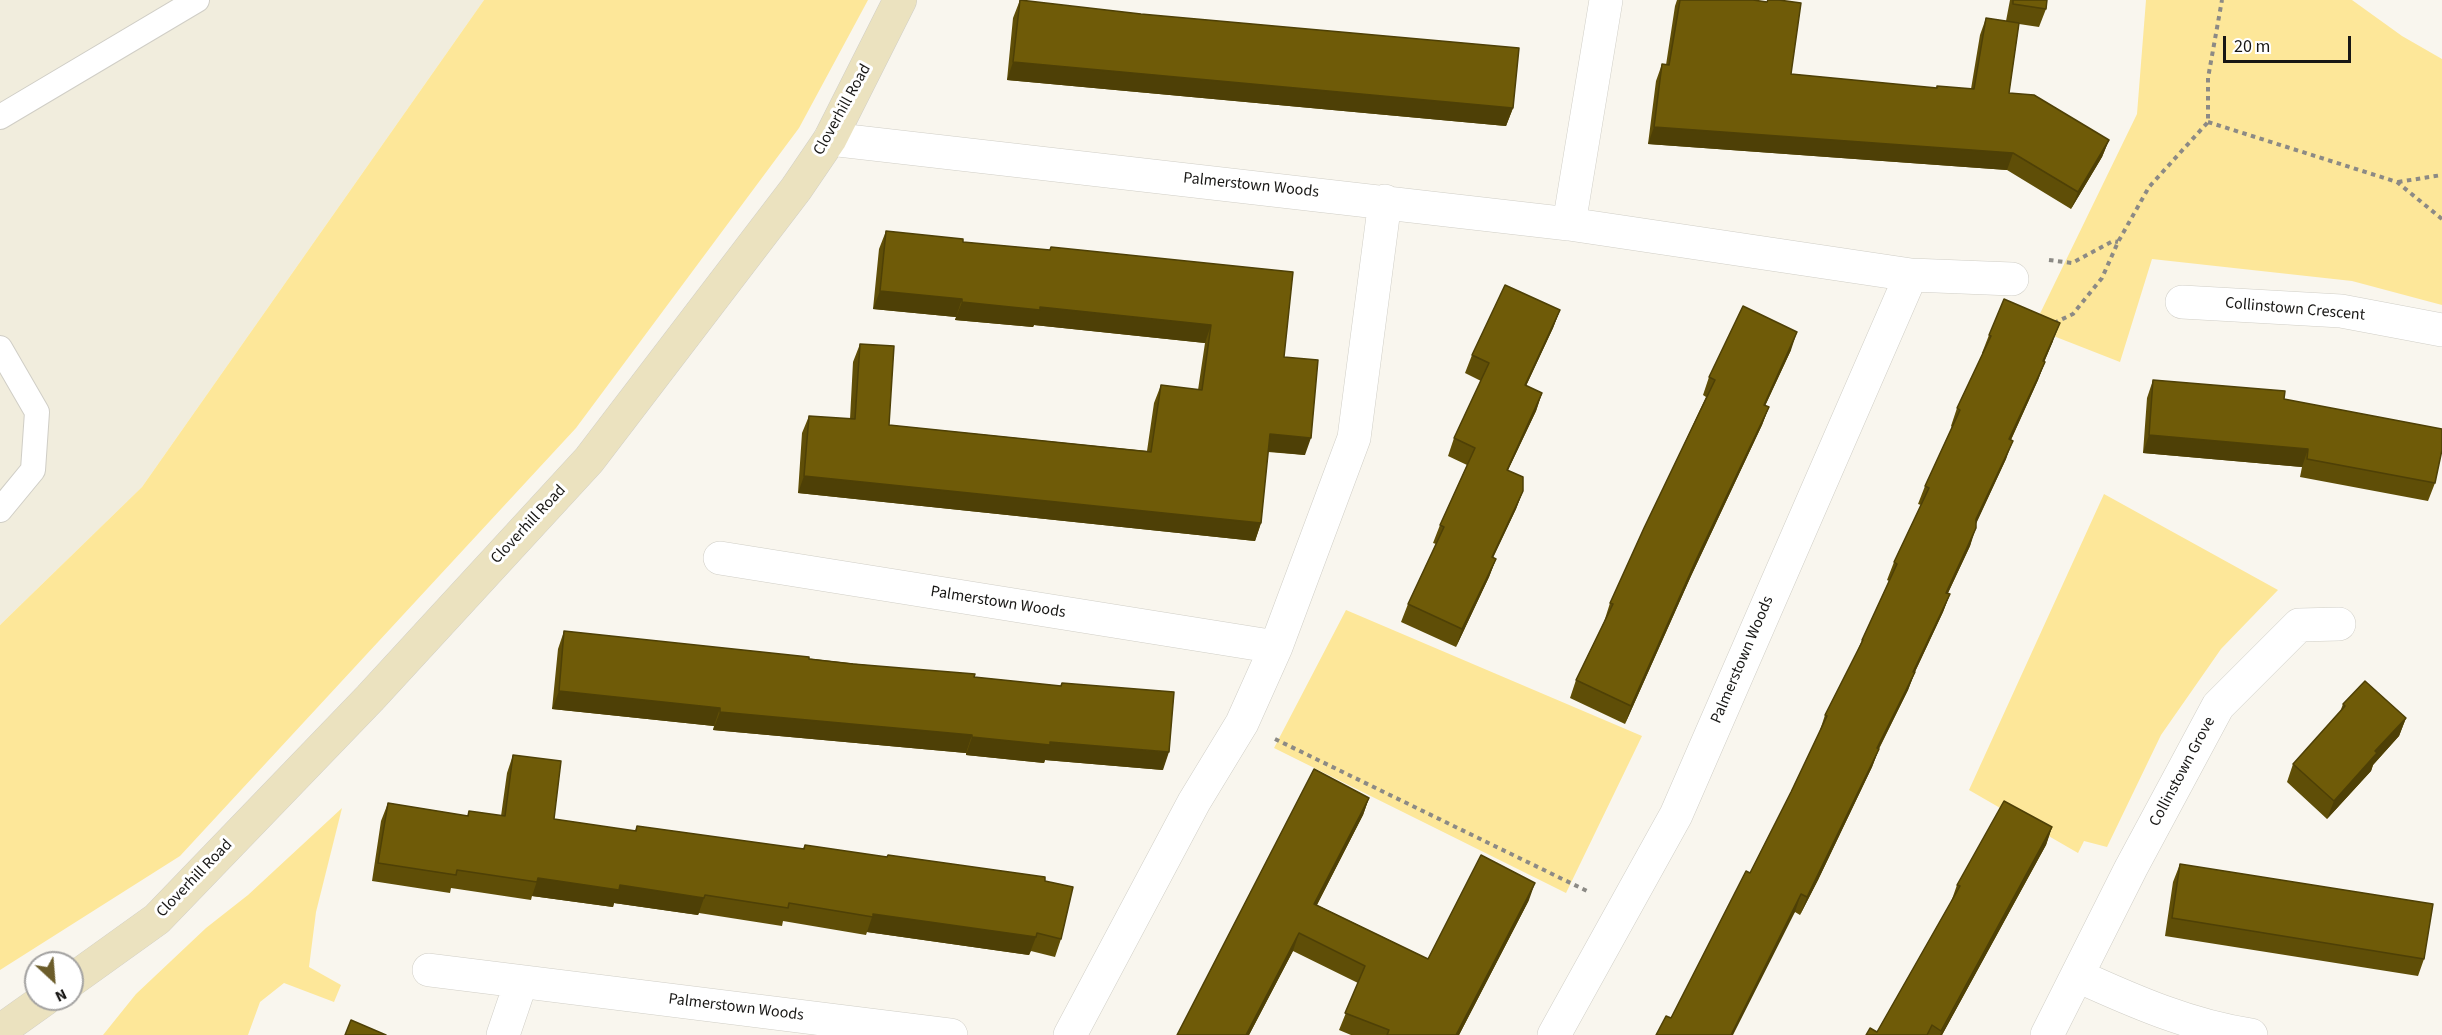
<!DOCTYPE html>
<style>
body{margin:0}
#map{position:relative;width:2442px;height:1035px;overflow:hidden;background:#f9f6ee;font-family:"Source Sans 3",sans-serif}
canvas{display:block}
.north{position:absolute;left:24px;top:951px;width:60px;height:60px;box-sizing:border-box;background:#fff;border:2px solid #a3a2a1;border-radius:50%;rotate:154deg;font-size:16px;font-weight:700;line-height:24px;text-align:center;color:#181715}
.north::after{content:'';display:block;margin:auto;width:21px;height:27px;background:#6b5c2a;clip-path:polygon(50% 0,100% 100%,50% 72%,0 100%)}
.scale{position:absolute;left:2223px;top:36px;width:128px;height:27px;box-sizing:border-box;border:3px solid #181715;border-top:0;padding-left:8px;font-size:18px;line-height:21px;white-space:nowrap;color:#181715;-webkit-text-stroke:4px #fff;paint-order:stroke}
</style>
<div id="map">
<canvas width="2442" height="1035"></canvas>
<div class="north">N</div>
<div class="scale">20 m</div>
</div>
<script>
const ctx = document.querySelector('canvas').getContext('2d');
ctx.lineJoin = 'round';
function paint(path, color) {
  ctx.fillStyle = color;
  ctx.fill(path, 'evenodd');
}
function strokePath(path, color, width, dash) {
  ctx.strokeStyle = color;
  ctx.lineWidth = width;
  ctx.lineCap = dash ? 'butt' : 'round';
  ctx.setLineDash(dash || []);
  ctx.stroke(path);
}
function drawText(font, color, halo, rows, align = 'center') {
  ctx.font = font + ' "Source Sans 3",sans-serif';
  ctx.lineWidth = 6;
  ctx.setLineDash([]);
  ctx.textBaseline = 'middle';
  ctx.strokeStyle = halo;
  ctx.fillStyle = color;
  for (const [text, x, y, turn = 0] of rows) {
    ctx.save();
    ctx.translate(x, y);
    ctx.rotate((+turn || 0) * Math.PI / 180);
    ctx.textAlign = isNaN(turn) ? turn : align;
    if (halo) ctx.strokeText(text, 0, 0);
    ctx.fillText(text, 0, 0);
    ctx.restore();
  }
}
const built = new Path2D(`
 M0,0H484L142,487L0,625Z`);
const green = new Path2D(`
 M484,0H868L799,128L576,428L180,856L0,970V625L142,487Z
 M2146,0H2352L2402,36L2442,59V305L2352,281L2152,259L2120,362L2033,328L2137,114Z
 M2104,494L2278,590L2221,649L2161,735L2107,847L2084,841L2078,853L1969,790Z
 M1346,610L1642,736L1566,893L1274,748Z
 M342,808L316,912L309,967L341,985L334,1002L284,983L260,1002L248,1035H103L136,994L206,928L248,895Z`);
const path = new Path2D(`
 M2208,122L2397,182L2442,219
 M2398,182L2442,175
 M2049,260L2072,263L2113,241L2118,242
 M2054,323L2073,314L2102,278L2118,242L2149,187L2208,122V78L2222,0
 M1275,739L1587,891`);
const lane = new Path2D(`
 M0,117L197,0
 M0,348L37,412L33,470L0,510`);
const street = new Path2D(`
 M830,139L1569,224L1911,275L2012,279
 M1569,224L1606,0
 M2182,302L2341,311L2442,330
 M720,558L1276,647
 M429,970L951,1035
 M2078,976C2133,1001 2190,1026 2251,1035
 M503,1035L521,982
 M1070,1035L1194,802L1242,723L1276,647L1354,438L1385,201
 M1554,1035L1676,815L1911,275
 M2047,1035L2131,868L2218,706L2299,625L2339,624`);
const secondary = new Path2D(`
 M72,980L157,919L370,698L589,460L796,189L830,139L900,0
 M0,1031L45,999`);
const wall = new Path2D(`
 M1020,0L1513,108L1506,126L1007,80L1013,18Z
 M1677,0H1753L1767,2V0L1791,74L1936,88L1937,86L1971,89L1980,35L1986,18L2006,21L2010,0H2047L2046,9L2039,27L2019,24L2009,93L2109,140L2102,157L2071,209L2007,170L1648,144L1656,81L1662,64L1666,65L1675,6Z
 M886,231L963,242L1050,250L1051,247L1284,357L1305,455L1268,452L1261,523L1255,541L798,493L802,433L809,416L850,419L853,362L860,344L889,425L1147,451L1154,403L1161,385L1198,390L1205,343L1034,325L1033,327L955,320L956,317L873,309L879,249Z
 M1560,310L1553,328L1526,386L1542,393L1536,411L1508,470L1523,491L1516,509L1493,557L1496,559L1489,577L1456,647L1401,622L1408,604L1436,544L1433,543L1440,525L1467,465L1448,456L1454,438L1481,381L1465,373L1472,355Z
 M1989,335L2053,341L2044,362H2045L2038,380L2011,440L2006,459L1976,523L1970,546L1948,593L1950,594L1943,612L1915,672L1908,690L1879,749L1872,767L1818,880L1800,915L1795,912L1671,1018L1750,873L1791,792L1819,733L1825,715L1856,654L1862,640L1889,581L1887,580L1894,562L1921,505L1918,504L1925,486L1952,427L1951,426L1957,408L1983,353H1982Z
 M1791,350L1765,406L1769,407L1762,425L1691,576L1625,724L1570,698L1576,680L1604,622L1610,603L1706,397L1703,395L1709,377Z
 M2153,380L2284,399L2435,483L2428,501L2300,477L2302,467L2143,453L2147,398Z
 M564,631L974,677L1061,686L1062,683L1163,770L1045,760L1044,763L966,755V753L713,730L714,726L552,709L558,649Z
 M2343,704L2406,718L2399,736L2373,765L2371,771L2327,819L2287,782L2293,764L2340,712Z
 M513,755L554,819L635,831L637,826L803,849L805,845L1045,881L1061,939L1055,957L1031,951L1029,955L867,932L866,935L783,921L782,926L699,913L698,915L614,903L613,907L532,896L531,900L451,888L450,893L372,881L381,821L388,803L468,816L469,811L501,816L507,773Z
 M1369,798L1363,815L1317,905L1428,959L1529,900L1459,1035H1351L1339,1030L1358,983L1293,951L1249,1035H1177Z
 M2052,827L2046,845L1942,1035H1866L1877,1032L1951,902L1957,885Z
 M2180,864L2424,959L2418,976L2165,936L2173,882Z`);
const shadedWall = new Path2D(`
 M1013,62L1513,108L1506,126L1007,80Z
 M1654,127L2013,153L2007,170L1648,144Z
 M2109,140L2102,157L2071,209L2078,192Z
 M880,291L962,299L956,317L873,309Z
 M962,302L1040,307L1211,325L1205,343L1034,325L1033,327L955,320Z
 M1560,310L1553,328L1518,403L1525,385Z
 M2060,323L2053,341L2037,379L2043,361Z
 M1797,332L1791,350L1757,423L1764,405Z
 M2045,362L2038,380L2003,457L2009,439Z
 M1542,393L1536,411L1500,487L1507,470Z
 M1769,407L1762,425L1691,576L1625,724L1631,706L1697,558Z
 M1270,434L1311,438L1305,455L1264,451Z
 M2149,435L2308,449L2302,467L2143,453Z
 M2013,441L2006,459L1970,537L1976,519Z
 M804,476L1261,523L1255,541L798,493Z
 M1523,491L1516,509L1485,575L1492,557Z
 M1976,528L1970,546L1940,610L1946,593Z
 M1496,559L1489,577L1456,647L1462,629Z
 M1950,594L1943,612L1911,680L1915,672L1908,690L1870,766L1877,748Z
 M559,691L720,708L714,726L552,709Z
 M720,712L972,735L966,753L713,730Z
 M2406,718L2399,736L2373,765L2371,771L2327,819L2334,801L2375,751Z
 M972,737L1050,742L1169,752L1163,770L1045,760L1044,763L966,755Z
 M1879,749L1872,767L1818,880L1800,915L1807,897Z
 M1369,798L1363,815L1308,922L1314,904Z
 M2052,827L2046,845L1942,1035H1940Z
 M538,878L620,885L704,898L698,915L614,903L613,907L532,896Z
 M1535,883L1529,900L1459,1035H1456Z
 M1801,894L1795,912L1733,1035H1731Z
 M873,914L1036,937L1029,955L867,932Z
 M1299,933L1293,951L1249,1035H1246Z`);
const building = new Path2D(`
 M1020,0L1141,14L1519,48L1513,108L1013,62Z
 M1680,0H1753L1767,2L1768,0H1779L1801,3L1791,74L1937,88V86L1974,89L1986,18L2019,23L2009,93L2034,95L2109,140L2078,192L2013,153L1654,127L1662,64L1669,65Z
 M2013,0H2047L2046,9L2013,4Z
 M886,231L963,239V242L1050,250L1051,247L1293,272L1284,357L1318,360L1311,438L1270,434L1261,523L804,476L809,416L855,419L860,344L894,346L889,425L1151,452L1161,385L1202,390L1211,325L1040,307V310L962,302V299L880,291Z
 M1505,285L1560,310L1525,385L1542,393L1507,470L1523,477V491L1492,557L1496,559L1462,629L1408,604L1444,527L1440,525L1475,448L1454,438L1489,363L1472,355Z
 M2004,299L2060,323L2043,361L2045,362L2009,439L2013,441L1976,519V528L1946,593L1950,594L1913,672H1915L1877,748L1879,749L1824,862L1807,897L1801,894L1731,1035H1656L1666,1016L1671,1018L1746,871L1750,873L1791,792L1827,716L1825,715L1863,640H1862L1897,564L1894,562L1929,488L1925,486L1960,410L1957,408L1991,336L1989,335Z
 M1743,306L1797,332L1764,405L1769,407L1697,558L1631,706L1576,680L1613,604L1610,603L1644,528L1715,380L1709,377Z
 M2153,380L2285,391L2284,399L2442,429V450L2435,483L2307,459L2308,449L2149,435Z
 M564,631L809,657V659L853,664L975,674L974,677L1061,686L1062,683L1174,692L1169,752L1050,742V745L972,737V735L720,712V708L559,691Z
 M2365,681L2406,718L2375,751L2377,753L2334,801L2293,764L2345,706L2343,704Z
 M513,755L561,761L554,819L636,831L637,826L804,849L805,845L887,857L888,855L1045,877V881L1073,887L1061,939L1037,933L1036,937L873,914V917L789,903L788,908L705,895L704,898L620,885L619,890L538,878L537,882L457,870L456,875L378,863L388,803L468,816L469,811L505,816Z
 M1314,769L1369,798L1314,904L1428,959L1481,855L1535,883L1456,1035H1387L1389,1030L1345,1013L1365,966L1299,933L1246,1035H1177Z
 M2004,801L2052,827L1941,1031L1932,1025L1927,1035H1866L1870,1028L1877,1032L1960,886L1957,885Z
 M2180,864L2433,904L2424,959L2172,918Z
 M351,1020L386,1035H345Z`);
const streetNames = [
 ["Cloverhill Road",843,110,-61],
 ["Palmerstown Woods",1251,186,6],
 ["Collinstown Crescent",2295,310,5],
 ["Cloverhill Road",529,525,-47],
 ["Palmerstown Woods",998,603,9],
 ["Palmerstown Woods",1743,660,-67],
 ["Collinstown Grove",2183,772,-62],
 ["Cloverhill Road",195,879,-46],
 ["Palmerstown Woods",736,1008,7]
];
paint(built, '#f1eddd');
paint(green, '#fde799');
strokePath(lane, '#d0cec6', 26);
strokePath(street, '#d0cec6', 34);
strokePath(secondary, '#d0cec6', 34);
strokePath(path, '#8c8a85', 4, [4.5, 4.5]);
strokePath(lane, '#fff', 24);
strokePath(street, '#fff', 33);
strokePath(secondary, '#ebe2bf', 33);
paint(wall, '#5f4e07');
paint(shadedWall, '#4e4006');
paint(building, '#6f5b08');
strokePath(building, '#4e4006', 1.5);
drawText('16px', '#181715', '#fff', streetNames);
</script>
